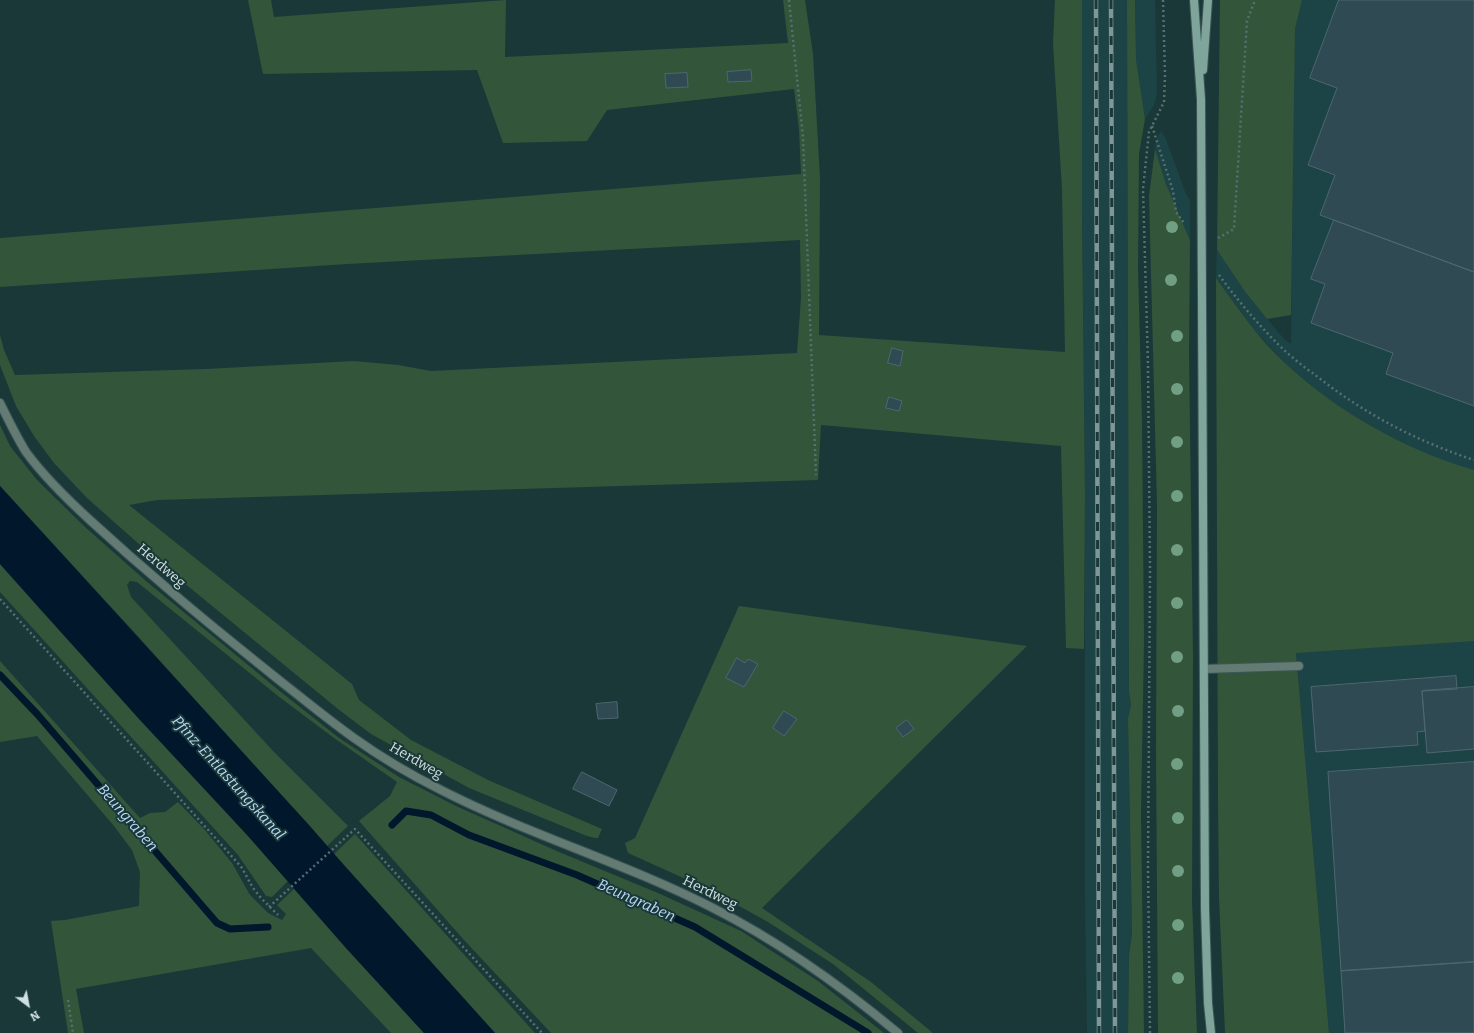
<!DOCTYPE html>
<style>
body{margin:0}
#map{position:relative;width:1474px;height:1033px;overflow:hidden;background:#1b3839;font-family:Bitter,serif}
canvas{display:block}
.north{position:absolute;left:8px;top:985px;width:40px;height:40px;-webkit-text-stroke:3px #1b3839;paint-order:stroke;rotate:148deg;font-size:11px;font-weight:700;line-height:16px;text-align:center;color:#d1e1e1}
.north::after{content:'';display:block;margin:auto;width:14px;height:18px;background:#d1e1e1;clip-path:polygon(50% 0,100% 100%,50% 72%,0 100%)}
</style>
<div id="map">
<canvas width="1474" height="1033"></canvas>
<div class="north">N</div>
</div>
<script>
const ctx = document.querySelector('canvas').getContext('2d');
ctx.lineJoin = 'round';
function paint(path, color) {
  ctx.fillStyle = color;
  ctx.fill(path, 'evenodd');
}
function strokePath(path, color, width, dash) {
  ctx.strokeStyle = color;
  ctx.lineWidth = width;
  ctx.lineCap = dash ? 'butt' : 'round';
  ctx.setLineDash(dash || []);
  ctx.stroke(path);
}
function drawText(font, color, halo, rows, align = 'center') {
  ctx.font = font + ' Bitter,serif';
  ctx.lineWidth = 4;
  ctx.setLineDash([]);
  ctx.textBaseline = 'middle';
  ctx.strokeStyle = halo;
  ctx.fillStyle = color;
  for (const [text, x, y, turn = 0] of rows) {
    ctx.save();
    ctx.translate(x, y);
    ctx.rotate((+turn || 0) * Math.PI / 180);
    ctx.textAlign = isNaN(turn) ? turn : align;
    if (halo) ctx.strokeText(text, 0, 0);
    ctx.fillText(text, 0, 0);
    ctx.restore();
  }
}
const built = new Path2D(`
 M1082,0H1127L1129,692L1131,705L1128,718L1132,934L1129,955L1128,1033H1087L1085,901V495L1082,215Z
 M1135,0H1155L1157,94L1154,105L1145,119L1136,59Z
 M1302,0H1474V1033H1329L1296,653L1286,364L1256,332L1216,278L1217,250L1252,301L1285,340L1291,344L1294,55L1295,29Z
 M1161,131L1165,137L1186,194L1190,200V240L1166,184L1155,149L1156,140Z`);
const green = new Path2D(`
 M248,0H271L274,17L506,0L505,57L788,43L783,0H805L813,54L820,178L819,335L1065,352L1062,189L1053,43L1055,0H1082V215L1085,495L1084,649L1066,648L1061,446L821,425L818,480L157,500L129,505L352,684L359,700L411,740L488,780L602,829L598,838H595L587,836L469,788L371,734L338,709L167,569L86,497L54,463L34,436L16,406L0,365V335L4,350L15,375L206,369L354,361L398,365L431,371L797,353L801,298L800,240L347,264L0,287V238L801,174L799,129L794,89L607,110L587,141L503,143L477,70L263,74Z
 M1127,0H1135L1136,59L1145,119L1139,154L1138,268L1142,422L1144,641L1141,813L1144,1033H1128L1129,955L1132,934L1128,718L1131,705L1129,692Z
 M1220,0H1302L1295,29L1291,315L1267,319L1246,293L1217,250Z
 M1155,149L1166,184L1190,240L1189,355L1193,657L1192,900L1197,1033H1158L1156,751L1157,505L1149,196Z
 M1216,278C1229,296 1242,314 1256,332C1307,395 1396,448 1474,470V641L1296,653L1329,1033H1225L1219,898L1218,798Z
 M0,425L10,446L37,480L85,527L146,581L276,688L339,738L399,777L456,806L559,852L658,893L741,931L818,981L884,1033H551L464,940L359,821L390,796L397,782L334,738L278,696L137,582L130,581L127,585L131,597L274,752L348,826L327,846L136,634L0,486Z
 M0,564C94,672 194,774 288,881L272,897L266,896L238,855L0,592Z
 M739,606L1027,646L762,908L871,982L933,1033H918L833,964L768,922L712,891L628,853L625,843L635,838Z
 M0,661L140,818L150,813L165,812L178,802L204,829L232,863L250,895L268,913L282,920L286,914L277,905L294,889L346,948L424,1033H391L311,948L76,989L84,1033H68L51,921L65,920L139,906L140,872L132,850L114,826L37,736L0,742Z
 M355,834L535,1033H495L334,854Z`);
const water = new Path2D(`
 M0,486L309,825L343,864L495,1033H424L346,948L248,836L139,719L0,564Z`);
const stream = new Path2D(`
 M0,675L38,715L217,923L230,929L268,927
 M392,825L406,811L431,815L469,835L577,875L695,927L868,1033`);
const building = new Path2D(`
 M1339,0H1474V272L1320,215L1335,175L1308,165L1337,88L1310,78Z
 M751,70L752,81L728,82L727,72Z
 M687,73L688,87L666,88L665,74Z
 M1334,220L1474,272V406L1386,374L1393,353L1311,323L1325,284L1311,279Z
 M892,348L903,351L900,366L888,363Z
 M889,397L902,401L899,411L886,408Z
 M737,658L745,663L748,659L758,664L744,687L726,678Z
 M1456,676L1457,689L1422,691L1425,731L1417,732L1418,745L1316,752L1311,687Z
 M1474,687V749L1427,753L1422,691Z
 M617,702L618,718L598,719L596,704Z
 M784,711L797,719L784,736L773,728Z
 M907,720L914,729L903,737L896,728Z
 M1474,762V962L1341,971L1328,772Z
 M582,772L617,790L609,806L573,789Z
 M1474,962V1033H1345L1341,971Z`);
const path = new Path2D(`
 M789,0L803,137L816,475
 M1152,126L1173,191L1176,212L1184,223
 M1218,238L1234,229L1247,21L1255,0
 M1219,275C1239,302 1261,328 1285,351C1294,359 1304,367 1314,374C1363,413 1414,440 1474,460
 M0,599L228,852L242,868L253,888L261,898L278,915
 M269,907L355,829L542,1033
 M68,1000L73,1033
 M1150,1033L1148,868L1150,570L1148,365L1143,189L1149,132L1164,102L1165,75L1163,0`);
const service = new Path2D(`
 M1204,669L1299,666`);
const tertiary = new Path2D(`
 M0,403C8,419 16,436 26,452C45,478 68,500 91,521C116,544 141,566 167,588C205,621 244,652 284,684C307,702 330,721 354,738C382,758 411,775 441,790C529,835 625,863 713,908C780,942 840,985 898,1033`);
const secondary = new Path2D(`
 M1194,0L1201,99L1205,909L1208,1003L1211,1033
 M1203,70L1208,0`);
const rail = new Path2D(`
 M1096,0L1099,1033
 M1111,0L1115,1033`);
const trees = [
 [1172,227],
 [1171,280],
 [1177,336],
 [1177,389],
 [1177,442],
 [1177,496],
 [1177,550],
 [1177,603],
 [1177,657],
 [1178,711],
 [1177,764],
 [1178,818],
 [1178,871],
 [1178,925],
 [1178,978]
];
const streetNames = [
 ["Herdweg",161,566,41],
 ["Herdweg",416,761,30],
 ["Herdweg",710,893,26]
];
const waterNames = [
 ["Pfinz-Entlastungskanal",228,778,48],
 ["Beungraben",127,818,49],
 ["Beungraben",636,901,24]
];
paint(built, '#1c4345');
paint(green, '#33553a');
paint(water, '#01172c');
strokePath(stream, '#01172c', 7);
paint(building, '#304a53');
strokePath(building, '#4d6771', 1);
strokePath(service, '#3c5657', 10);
strokePath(tertiary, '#3c5657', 10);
strokePath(secondary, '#3c5657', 10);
strokePath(path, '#577071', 2.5, [2, 3]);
strokePath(service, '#647b74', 8);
strokePath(tertiary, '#647b74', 8);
strokePath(secondary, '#7fa499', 8);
strokePath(rail, '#819797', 4.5);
strokePath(rail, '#1b3839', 3, [9]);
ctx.fillStyle = '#709f84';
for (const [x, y] of trees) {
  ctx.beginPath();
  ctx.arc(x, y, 6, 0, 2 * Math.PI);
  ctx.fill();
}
drawText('14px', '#d1e1e1', '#1b3839', streetNames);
drawText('italic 15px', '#b9dafa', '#1b3839', waterNames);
</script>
